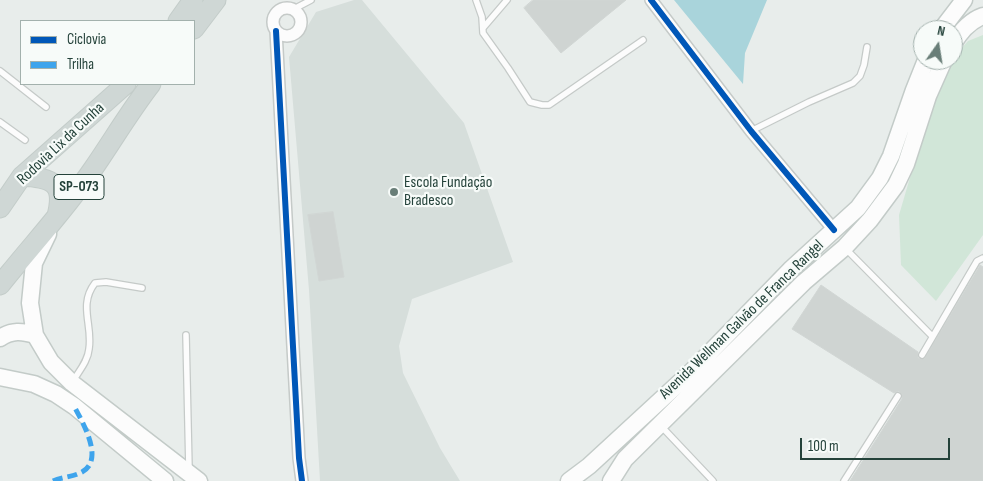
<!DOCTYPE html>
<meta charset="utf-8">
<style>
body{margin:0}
#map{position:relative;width:983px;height:481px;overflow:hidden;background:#e8edeb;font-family:"Sofia Sans Condensed",sans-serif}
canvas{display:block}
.legend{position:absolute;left:20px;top:20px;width:175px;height:65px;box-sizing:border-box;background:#f7fbf9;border:1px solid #a3b1ad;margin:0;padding:6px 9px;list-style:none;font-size:15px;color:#24423a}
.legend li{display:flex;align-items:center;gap:10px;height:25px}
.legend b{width:25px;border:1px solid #a3b1ad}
.north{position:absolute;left:913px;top:20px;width:50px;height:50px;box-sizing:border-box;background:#f7fbf9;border:1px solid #a3b1ad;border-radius:50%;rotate:13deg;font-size:14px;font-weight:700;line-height:20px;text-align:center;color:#24423a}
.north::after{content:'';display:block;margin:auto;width:18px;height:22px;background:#697e78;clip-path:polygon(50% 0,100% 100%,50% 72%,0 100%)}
.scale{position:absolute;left:800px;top:438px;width:150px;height:22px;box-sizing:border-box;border:2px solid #24423a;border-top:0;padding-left:6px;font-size:15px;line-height:18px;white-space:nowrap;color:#24423a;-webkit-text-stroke:4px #f7fbf9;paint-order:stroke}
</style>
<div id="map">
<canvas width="983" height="481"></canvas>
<ul class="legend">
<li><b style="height:6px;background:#0057b8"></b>Ciclovia</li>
<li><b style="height:6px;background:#3ea4ec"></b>Trilha</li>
</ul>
<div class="north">N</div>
<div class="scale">100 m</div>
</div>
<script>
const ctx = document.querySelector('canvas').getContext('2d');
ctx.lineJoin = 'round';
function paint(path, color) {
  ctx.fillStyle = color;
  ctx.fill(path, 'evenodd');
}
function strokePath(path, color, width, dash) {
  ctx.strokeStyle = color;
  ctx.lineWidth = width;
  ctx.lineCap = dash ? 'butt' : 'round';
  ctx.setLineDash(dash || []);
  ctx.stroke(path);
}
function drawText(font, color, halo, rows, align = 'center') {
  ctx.font = font + ' "Sofia Sans Condensed",sans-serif';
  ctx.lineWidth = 4.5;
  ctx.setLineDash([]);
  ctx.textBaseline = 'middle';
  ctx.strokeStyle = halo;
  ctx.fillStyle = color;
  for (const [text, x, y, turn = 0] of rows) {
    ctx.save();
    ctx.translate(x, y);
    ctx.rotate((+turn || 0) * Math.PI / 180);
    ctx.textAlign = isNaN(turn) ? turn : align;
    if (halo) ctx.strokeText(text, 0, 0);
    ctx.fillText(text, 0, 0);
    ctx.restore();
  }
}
const built = new Path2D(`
 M354,0H362L464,123L513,262L412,299L399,346L403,373L440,448L460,481H320L309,290L289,57L316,12Z`);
const green = new Path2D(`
 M983,35V235L936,301L901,265L899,215L941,72L968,41Z`);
const water = new Path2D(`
 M674,0H767L745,53L743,84Z`);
const building = new Path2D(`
 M533,0H626L561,53L524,8Z
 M333,212L344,277L319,281L308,215Z
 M980,265L983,267V481H850L902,399V394L899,391L894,393L792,329L821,285L918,352V358L924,359Z`);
const lane = new Path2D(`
 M476,0L482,17L483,33L508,68L530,102L542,105H549L643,40
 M292,10L311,0
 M483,28L507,0
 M0,71L46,107
 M0,122L25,140
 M751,131L809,102L853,83L860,76L864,65L867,47
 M846,249L932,336
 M186,335L189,469
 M922,355L977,261L983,258
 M73,381C79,371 88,361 89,349C93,325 78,305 95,283L106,282L142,288
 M661,426L713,481
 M844,481L898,396`);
const street = new Path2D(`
 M651,0L751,131L834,230
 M273 22a14 14 0 1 1 28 0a14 14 0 1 1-28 0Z
 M276,31L299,458L302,481`);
const secondary = new Path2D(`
 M941,30L964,0
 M953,44C960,32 969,21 983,16
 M48,234L34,263L30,303L35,335L51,362L72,383L199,481
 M0,338C12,330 22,331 35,335
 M0,377L34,384L56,394L74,406L165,481
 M569,481L589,466L690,373L790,270L858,208L880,178L891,156L914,90L926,60
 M611,481L625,459L804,282L845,247L870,220L896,185L906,164L928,96L944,60`);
const primary = new Path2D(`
 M178,21L193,0
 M194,29L216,0
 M22,176C53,178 65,183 57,216
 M0,208L22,176L126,84
 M0,285C31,246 65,210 93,169C113,140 130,111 151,84`);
const quiet = new Path2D(`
 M53,481C62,477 72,477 80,473C106,462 83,423 74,406`);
const cycleway = new Path2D(`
 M651,0L751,131L834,230
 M276,31L299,458L302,481`);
const markers = [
 [394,192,5,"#697e78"]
];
const shields = [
 [79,187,50]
];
const shieldNames = [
 ["SP-073",79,187]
];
const streetNames = [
 ["Rodovia Lix da Cunha",61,144,-43],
 ["Avenida Wellman Galvão de Franca Rangel",742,320,-44]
];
const poiNames = [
 ["Escola Fundação",404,183],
 ["Bradesco",404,201]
];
paint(built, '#d6dedb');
paint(green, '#d1e6d8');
paint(water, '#a9d4db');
paint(building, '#cfd4d2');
strokePath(building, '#d1d6d4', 1);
strokePath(lane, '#c5cac8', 8);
strokePath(street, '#c5cac8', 14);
strokePath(secondary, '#c3cbc8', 19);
strokePath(primary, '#c3ccc9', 21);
strokePath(lane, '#fcfcfc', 5.5);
strokePath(street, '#fcfcfc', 11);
strokePath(secondary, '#fcfcfc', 16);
strokePath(primary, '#cfd7d5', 19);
strokePath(quiet, '#3ea4ec', 5, [10, 5]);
strokePath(cycleway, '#0057b8', 6);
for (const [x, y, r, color] of markers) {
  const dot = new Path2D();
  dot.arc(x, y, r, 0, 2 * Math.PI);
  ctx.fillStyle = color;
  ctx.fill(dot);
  strokePath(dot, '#f7fbf9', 2);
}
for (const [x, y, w] of shields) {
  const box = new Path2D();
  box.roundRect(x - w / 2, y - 12.5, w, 25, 4);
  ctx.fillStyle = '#f7fbf9';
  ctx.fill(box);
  strokePath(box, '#24423a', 1);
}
drawText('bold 15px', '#24423a', null, shieldNames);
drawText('16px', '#24423a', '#f7fbf9', streetNames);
drawText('16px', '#24423a', '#f7fbf9', poiNames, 'left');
</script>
